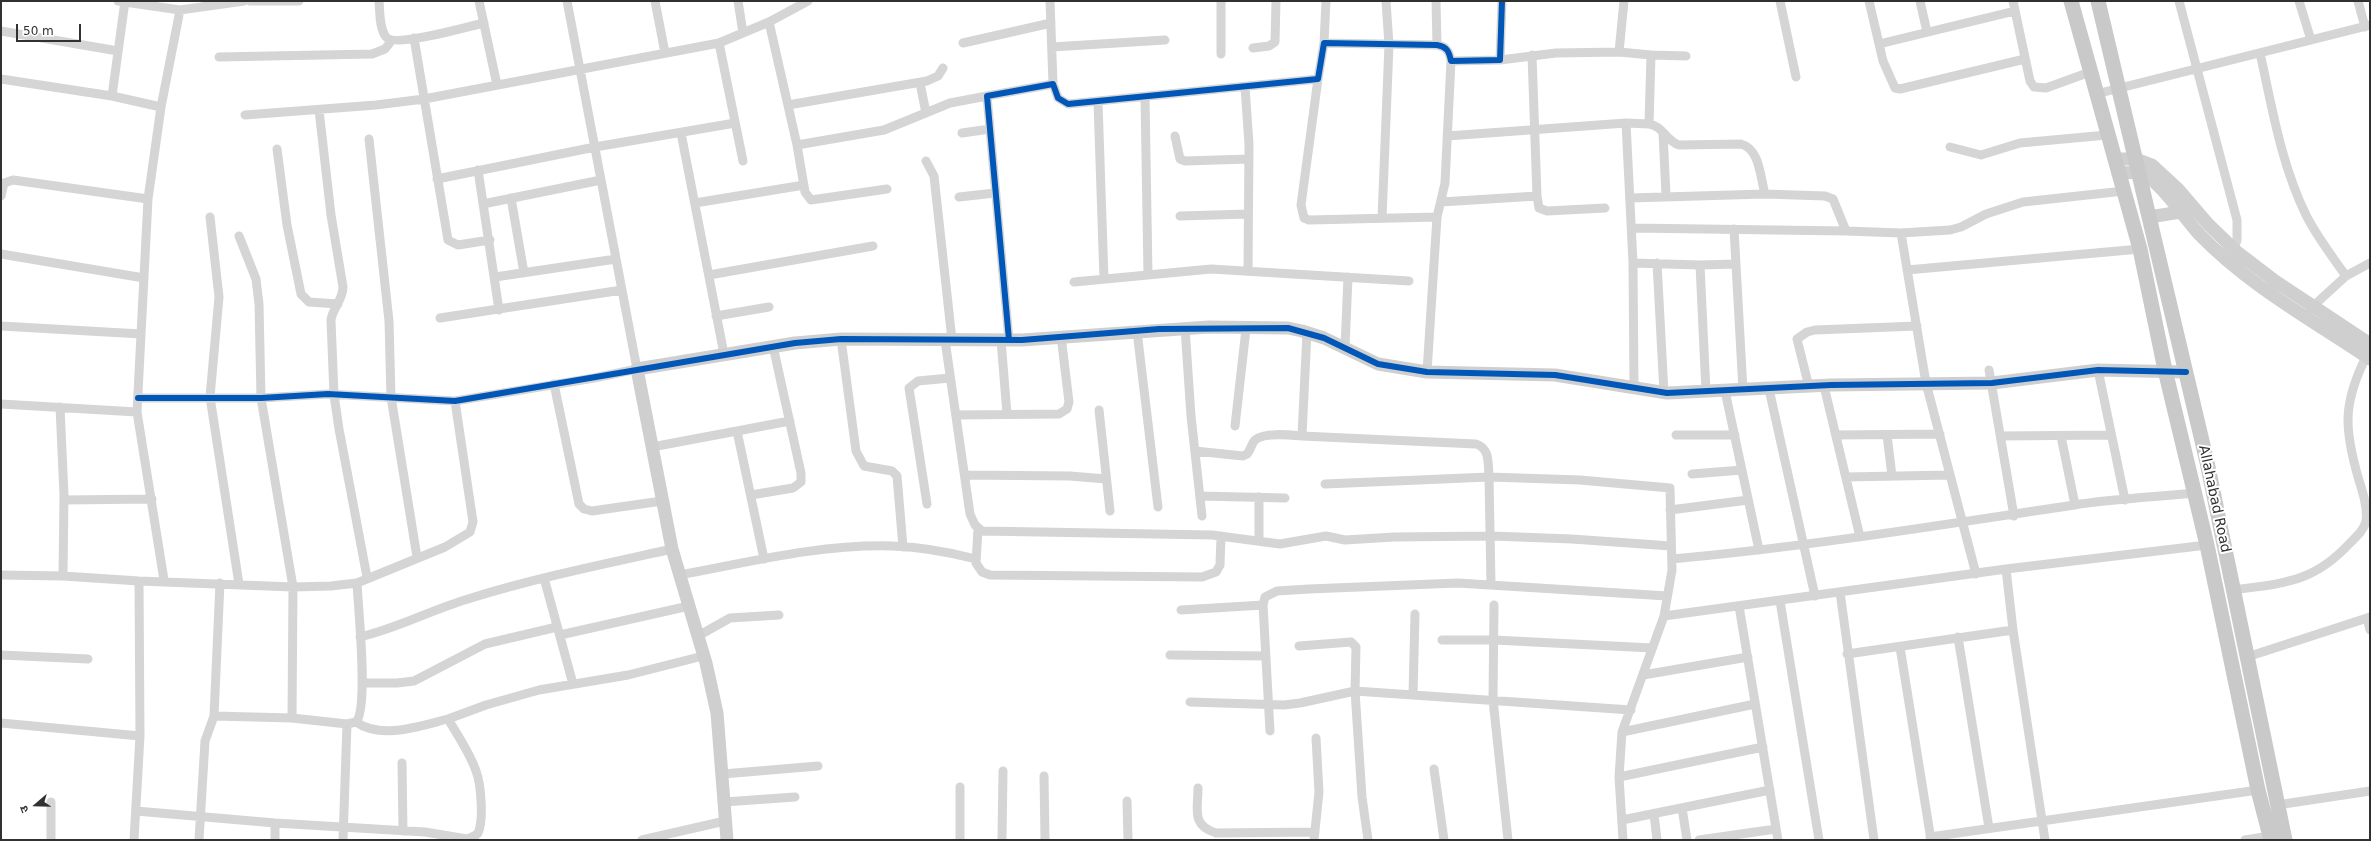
<!DOCTYPE html>
<meta charset="utf-8">
<style>
body{margin:0}
#map{position:relative;width:2371px;height:841px;overflow:hidden;background:#fff;font-family:"DejaVu Sans","Noto Sans Devanagari",sans-serif}
canvas{display:block}
.frame{position:absolute;inset:0;border:2px solid #313131;pointer-events:none}
.north{position:absolute;left:16px;top:785px;width:40px;height:40px;-webkit-text-stroke:3px #fff;paint-order:stroke;rotate:250deg;font-size:11px;font-weight:700;line-height:16px;text-align:center;color:#313131}
.north::after{content:'';display:block;margin:auto;width:14px;height:18px;background:#313131;clip-path:polygon(50% 0,100% 100%,50% 72%,0 100%)}
.scale{position:absolute;left:16px;top:24px;width:65px;height:18px;box-sizing:border-box;border:2px solid #313131;border-top:0;padding-left:5px;font-size:12px;line-height:14px;white-space:nowrap;color:#313131;-webkit-text-stroke:3px #fff;paint-order:stroke}
</style>
<div id="map">
<canvas width="2371" height="841"></canvas>
<div class="frame"></div>
<div class="north">उ</div>
<div class="scale">50 m</div>
</div>
<script>
const ctx = document.querySelector('canvas').getContext('2d');
ctx.lineJoin = 'round';
function strokePath(path, color, width, dash) {
  ctx.strokeStyle = color;
  ctx.lineWidth = width;
  ctx.lineCap = dash ? 'butt' : 'round';
  ctx.setLineDash(dash || []);
  ctx.stroke(path);
}
function drawText(font, color, halo, rows, align = 'center') {
  ctx.font = font + ' "DejaVu Sans",sans-serif';
  ctx.lineWidth = 4;
  ctx.setLineDash([]);
  ctx.textBaseline = 'middle';
  ctx.strokeStyle = halo;
  ctx.fillStyle = color;
  for (const [text, x, y, turn = 0] of rows) {
    ctx.save();
    ctx.translate(x, y);
    ctx.rotate((+turn || 0) * Math.PI / 180);
    ctx.textAlign = isNaN(turn) ? turn : align;
    if (halo) ctx.strokeText(text, 0, 0);
    ctx.fillText(text, 0, 0);
    ctx.restore();
  }
}
const street = new Path2D(`
 M118,1L180,10L244,1
 M250,1H299
 M379,1C380,11 379,28 386,37C395,48 469,26 484,23
 M479,1L497,85
 M655,1L665,53
 M738,1L743,33
 M1050,1L1053,84
 M1436,1L1437,45
 M1624,1L1619,52L1651,55L1649,124L1626,123L1633,263L1700,265L1706,392
 M1780,1L1796,77
 M1869,1L1883,61L1895,88L1900,89L2025,59
 M1920,1L1927,32
 M2013,1L2030,81L2034,87L2046,88L2090,72
 M2179,1L2237,220V240L2233,253
 M2299,1L2311,40
 M2358,1L2365,27
 M769,22L797,145L884,130L950,103L987,96
 M1,31L118,51
 M414,38L448,240L458,245L490,240
 M719,43L743,161
 M963,43L1051,23
 M1324,43L1326,1
 M1879,44L2015,11
 M1052,47L1165,40
 M1253,48L1269,46L1275,42L1276,1
 M2260,53C2272,107 2281,164 2306,215C2317,237 2332,256 2346,276
 M1221,54V1
 M1651,55L1686,56
 M219,57L372,54L385,49L392,40
 M1500,60L1556,53L1619,52
 M1,79L112,96L161,107
 M1318,79L1301,205L1304,218L1309,220L1437,217
 M920,83L926,113
 M1245,87L1249,144L1248,271
 M2096,94L2370,25
 M112,96L125,1
 M1145,97L1148,275
 M1098,102L1104,279
 M788,105L927,81L938,76L943,68
 M319,110L331,215L343,287C343,300 333,307 331,320L334,395L339,429L367,577
 M245,115L376,105L424,99L719,43L769,22L808,1
 M1649,124C1663,126 1666,141 1679,145L1741,144C1760,149 1760,177 1765,194L1825,196L1833,199L1846,231L1901,233L1926,383L1976,574
 M681,133L724,354
 M962,133L990,129
 M1663,133L1666,195
 M1175,136L1180,159L1185,161L1249,159
 M1447,136L1626,123
 M369,139L389,321L391,397L417,557
 M797,145L805,192L811,200L887,189
 M1950,147L1981,155L2020,143L2107,135
 M277,149L287,225L301,294L309,302L338,304
 M926,161L934,176L952,340
 M478,170L499,310
 M437,179L595,147L735,123
 M1,196L4,183L13,180L148,199
 M1537,196L1539,208L1547,211L1605,208
 M959,197L995,193
 M511,198L524,273
 M1630,198L1765,194
 M1441,202L1537,196L1532,55
 M695,203L804,185
 M483,204L601,180
 M1180,216L1248,214
 M210,217L219,297L210,397L239,584
 M1382,218L1389,45L1386,1
 M1632,228L1846,231
 M1734,229L1743,390
 M1901,233L1950,230L1961,227L1986,214L2023,202L2124,191
 M239,236L256,279L259,304L261,398L293,587L292,718
 M1,254L144,278
 M1633,263L1634,388
 M1657,263L1664,393
 M1700,265L1736,264
 M1907,270L2140,249
 M709,275L873,246
 M495,277L616,259
 M1074,282L1211,269L1409,281
 M2310,309L2346,276L2370,263
 M716,316L769,307
 M440,318L622,290
 M1,326L141,334
 M1185,328L1191,416L1202,516
 M1137,331L1158,507
 M841,339L856,451L864,466L892,471L897,476L903,547
 M945,340L970,514L975,525L982,531L1212,535L1280,544L1326,536L1345,540L1394,537L1492,536L1572,539L1671,546
 M1001,340L1007,414
 M1009,340L987,96L1053,84L1058,98L1068,104L1318,79L1324,43L1437,45C1447,47 1449,51 1451,61L1500,60L1502,1
 M1345,347L1348,277
 M1989,370L2014,516
 M2098,370L2125,500
 M1427,372L1437,217L1445,183L1451,61
 M554,384L579,504L584,509L592,511L662,501
 M1824,386L1860,537
 M1809,387L1797,339L1807,332L1815,330L1917,326
 M1769,389L1815,596
 M1725,391L1759,550
 M138,398H261L328,394L455,401L594,378L637,369L567,1
 M1,404L137,412
 M60,407L64,495L63,576
 M1099,410L1110,511
 M956,415L1059,414L1067,409L1069,402L1061,336
 M1235,426L1246,329
 M737,431L764,559
 M1676,435H1735
 M1836,435L1940,434
 M1887,435L1892,476
 M1302,436L1476,444C1490,448 1488,464 1489,477L1580,480L1670,488L1672,570L1664,616L1622,732L1619,777L1623,840
 M2001,436L2111,435
 M2061,436L2075,505
 M652,447L790,421
 M1195,451L1243,456L1247,454C1251,450 1251,444 1255,440C1263,432 1291,435 1302,436L1307,332
 M1692,474L1742,470
 M965,475L1070,476L1106,479
 M1846,477L1950,475
 M1325,484L1489,477L1491,584
 M751,495L793,488L801,482V473L773,346
 M1200,496L1285,498
 M64,500L152,499
 M927,504L909,388L918,381L950,378
 M1670,510L1748,500
 M978,529L976,563L982,572L990,575L1202,577L1216,572L1220,565L1221,536
 M1259,541V497
 M1672,559C1806,547 1940,525 2074,505C2114,499 2155,497 2195,493
 M2006,569L2013,630L2045,840
 M1,575L63,576L139,581L293,587L331,586L357,583L445,547L470,532L473,522L455,401
 M680,575C750,562 820,544 892,546C920,547 949,552 976,559
 M544,578L573,684
 M164,580L137,412L148,199L161,107L180,10
 M2233,590C2284,583 2313,583 2350,543C2357,536 2364,530 2366,521C2368,507 2362,490 2358,477C2344,428 2343,403 2366,357
 M1840,592L1874,840
 M1780,601L1819,840
 M1494,605L1493,700L1508,840
 M1739,606L1778,840
 M1181,610L1263,605
 M1664,616L2006,569L2207,545
 M2367,618L2370,630
 M560,635L689,606
 M698,636L730,618L779,615
 M360,637C398,628 431,610 468,599C535,578 604,564 672,549
 M1958,637L1989,828
 M1442,640H1494L1652,648
 M1299,646L1351,642L1356,647L1355,691L1362,797L1368,840
 M1900,647L1931,840
 M1847,654L2013,630
 M1,655L88,659
 M1170,655L1266,656
 M2247,657L2370,617
 M1643,675L1748,657
 M362,683H397L414,681L485,644L557,627
 M1413,695L1415,614
 M1190,702L1284,705L1300,703L1355,691L1631,710
 M214,716L292,718L347,724L356,722C369,708 358,607 357,583
 M356,722C382,740 419,726 448,719
 M1,723L140,736
 M1270,731L1263,605L1265,597L1277,591L1309,589L1458,583L1667,596
 M1622,732L1755,704
 M402,763L403,831
 M1434,769L1444,840
 M723,774L818,766
 M1044,776L1045,840
 M1619,777L1763,747
 M1198,788C1198,810 1191,825 1216,833L1315,832
 M1127,801L1128,840
 M724,802L795,797
 M2277,805L2370,791
 M1682,808L1687,840
 M136,811L275,823L425,832L467,839C471,837 475,837 478,833C484,820 481,784 476,771C470,753 458,736 448,719L486,705L539,690L628,675L703,656
 M1654,814L1657,840
 M1622,820L1770,790
 M1930,837L2258,790
 M51,840V802
 M134,840L140,736L139,581
 M199,840L205,741L214,716L220,583
 M275,840V823
 M343,840L347,724
 M642,840L725,821
 M960,840V787
 M1002,840L1003,771
 M1314,840L1319,792L1316,738
 M1699,840L1776,829
 M2245,840L2270,836`);
const secondary = new Path2D(`
 M2114,159H2136L2152,165L2178,189L2208,224L2237,252L2275,281L2370,344
 M2118,173C2125,173 2133,172 2140,173C2158,178 2185,219 2199,234C2248,285 2312,320 2370,359
 M2149,217L2187,211
 M727,840L717,713L706,663L672,549L637,369L795,343L841,339L1022,340L1209,327L1288,328L1302,331L1324,338L1378,364L1427,372L1555,375L1667,393L1831,385L1992,383L2098,370L2186,372`);
const primary = new Path2D(`
 M2071,1L2140,249L2165,370L2207,545L2258,790L2271,840
 M2098,1L2207,462L2285,840`);
const cycleway = new Path2D(`
 M1009,340L987,96L1053,84L1058,98L1068,104L1318,79L1324,43L1437,45C1447,47 1449,51 1451,61L1500,60L1502,1
 M138,398H261L328,394L455,401L795,343L841,339L1022,340L1159,329L1288,328L1324,338L1378,364L1427,372L1555,375L1667,393L1831,385L1992,383L2098,370L2186,372`);
const streetNames = [
 ["Allahabad Road",2214,499,78]
];
strokePath(street, '#d5d5d5', 9);
strokePath(secondary, '#cfcfcf', 13);
strokePath(primary, '#c9c9c9', 15);
strokePath(cycleway, '#0057b8', 6);
drawText('14px', '#313131', '#fff', streetNames);
</script>
